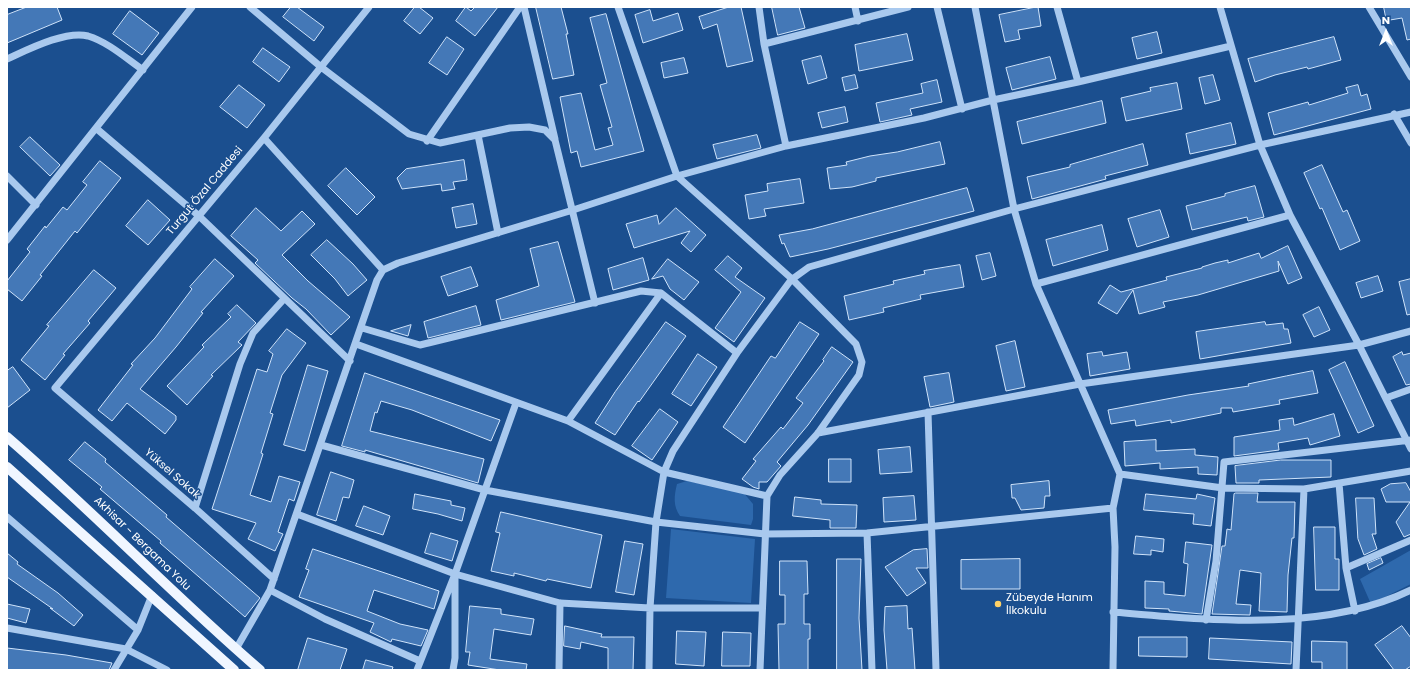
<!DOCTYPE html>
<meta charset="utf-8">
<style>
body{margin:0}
#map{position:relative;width:1418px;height:677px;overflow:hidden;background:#1b4f8f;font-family:Poppins,sans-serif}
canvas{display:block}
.frame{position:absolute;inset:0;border:8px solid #fff;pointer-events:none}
.north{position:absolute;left:1366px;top:12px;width:40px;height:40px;-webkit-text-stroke:3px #1b4f8f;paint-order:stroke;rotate:0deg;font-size:11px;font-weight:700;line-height:16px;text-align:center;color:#fff}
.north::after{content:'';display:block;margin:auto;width:14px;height:18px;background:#fff;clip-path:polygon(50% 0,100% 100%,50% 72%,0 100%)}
</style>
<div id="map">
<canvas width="1418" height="677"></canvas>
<div class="frame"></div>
<div class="north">N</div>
</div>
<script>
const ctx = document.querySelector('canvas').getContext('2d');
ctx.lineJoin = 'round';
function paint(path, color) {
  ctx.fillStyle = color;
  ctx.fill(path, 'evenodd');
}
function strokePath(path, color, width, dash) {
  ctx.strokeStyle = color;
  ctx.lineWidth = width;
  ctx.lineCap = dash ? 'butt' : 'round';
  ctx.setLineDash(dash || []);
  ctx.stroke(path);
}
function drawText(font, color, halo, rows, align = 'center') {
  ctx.font = font + ' Poppins,sans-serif';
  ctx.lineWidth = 3;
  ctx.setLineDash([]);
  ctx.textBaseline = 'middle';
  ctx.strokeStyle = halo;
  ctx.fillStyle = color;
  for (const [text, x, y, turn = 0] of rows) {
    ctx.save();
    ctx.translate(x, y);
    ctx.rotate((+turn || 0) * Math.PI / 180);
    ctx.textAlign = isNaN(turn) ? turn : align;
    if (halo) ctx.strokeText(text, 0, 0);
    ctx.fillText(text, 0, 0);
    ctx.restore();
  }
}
const green = new Path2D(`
 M687,481L743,492L753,504V519L751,525L680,516C673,506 674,496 677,484Z
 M671,529L755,539L751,603L666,598Z
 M1411,550V584L1371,604L1360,579Z`);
const building = new Path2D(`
 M27,7H57L62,20L7,43V15Z
 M291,7H297L324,27L314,41L283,17Z
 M415,7H419L433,18L420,34L404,21Z
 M466,7L471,11L475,7H498L475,36L456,21Z
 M536,7H561L568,34H566L574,75L553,79Z
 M729,7H741L753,61L727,67L717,24L703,29L699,17Z
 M772,7H799L805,28L778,35Z
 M1038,7L1041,26L1018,30L1020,39L1005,42L999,15Z
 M1384,7H1411V39L1407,40L1402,18L1390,20L1389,17H1386Z
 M650,10L653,21L678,13L683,30L643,43L635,15Z
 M130,11L159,33L142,55L113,34Z
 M606,14L644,151L581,167L577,151L571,153L560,97L581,93L595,150L613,145L608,128L612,127L600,85L607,83L590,18Z
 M1157,32L1162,53L1137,59L1132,38Z
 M907,34L913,60L859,71L855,45Z
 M447,37L464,49L447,75L429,63Z
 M1334,37L1341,60L1308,69L1307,67L1275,75L1255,82L1248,59Z
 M263,48L290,67L279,82L253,62Z
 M821,56L827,78L808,84L802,61Z
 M1050,57L1056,79L1012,90L1006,68Z
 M684,58L688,73L664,78L661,63Z
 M855,75L858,88L845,91L842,78Z
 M1213,75L1220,100L1205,104L1199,78Z
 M937,80L942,102L910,109L912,115L880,122L876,103L923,93L921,84Z
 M1177,83L1182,109L1126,121L1121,98L1151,91L1150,88Z
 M239,85L265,105L247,128L220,107Z
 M1358,85L1361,96L1367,94L1371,109L1274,135L1268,113L1308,102L1309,105L1348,93L1346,88Z
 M1102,101L1106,123L1022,144L1017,122Z
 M845,107L848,122L822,128L818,113Z
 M1231,123L1236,144L1190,154L1186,134Z
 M757,135L761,148L717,159L713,145Z
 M30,137L60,165L50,176L20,147Z
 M940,142L945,164L876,178V181L852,187L830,189L827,168L847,165L846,162L870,156L897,152Z
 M1143,144L1148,165L1105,176L1106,179L1032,199L1027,177L1070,167V165Z
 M464,160L467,180L453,182L455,189L442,191L441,184L402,189L397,178L406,169Z
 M100,161L121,178L77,233L75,231L40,275L42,276L22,301L7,289V281L30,252L27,249L45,226L46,228L63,207L67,210L87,185L83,182Z
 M1322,165L1343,212L1347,210L1360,241L1340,250L1322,208L1320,209L1304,173Z
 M346,168L375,197L357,215L328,186Z
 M800,179L804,203L764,209L766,216L749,219L745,195L768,191L767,184Z
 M1255,186L1264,217L1248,221L1247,217L1192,230L1186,206L1225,196V194Z
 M967,188L974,211L828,249L790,257L784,243L782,244L779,235L812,229Z
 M148,200L170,220L148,245L126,226Z
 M473,204L477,224L456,228L452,208Z
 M256,208L281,231L302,211L315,224L282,255L308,281L350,317L331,335L306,309L292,298L255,263L258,260L231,236Z
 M676,208L706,235L691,252L681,243L690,231L634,248L626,224L657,215L659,224Z
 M1160,210L1169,237L1137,247L1128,219Z
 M1102,225L1108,250L1053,266L1046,240Z
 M327,240L353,264L367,280L348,296L335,279L311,255Z
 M558,242L575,302L501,320L496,300L539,286L530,249Z
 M1288,246L1302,278L1288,284L1278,261L1279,271L1198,295L1163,302L1165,307L1139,314L1133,290L1117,314L1098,303L1110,285L1121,292L1167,280L1166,277L1202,268V267L1215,263L1228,260V263L1259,253L1261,258Z
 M990,253L996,276L982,280L976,256Z
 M728,256L742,268L735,277L765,298L734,342L715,328L741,292L715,270Z
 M643,258L649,280L613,290L608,269Z
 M215,259L234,276L201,312L203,313L176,347L140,389L176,416V420L165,434L127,403L112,421L98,410L133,365L131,364L155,338L192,289L190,287Z
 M668,259L699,282L684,300L670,289L663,276L652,279Z
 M960,265L964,287L920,295L921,299L883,308L884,312L849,320L844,296L894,284L893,281L925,274L924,271Z
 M471,267L478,286L448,296L441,277Z
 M94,270L116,288L88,321L90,323L63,354L65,355L45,380L21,360L49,326L47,325Z
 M1378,276L1383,291L1361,298L1356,283Z
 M1411,279V314L1407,315L1399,282Z
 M237,305L256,323L238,342L242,345L211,375L213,376L187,405L167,386L204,347L202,345L231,317L228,314Z
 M476,306L481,325L428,338L424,322Z
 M1319,307L1330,330L1314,337L1303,315Z
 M666,322L686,336L639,402L638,401L615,435L595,423L615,392Z
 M800,322L819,334L745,443L723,427L771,356L775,358Z
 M1265,322L1266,325L1283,323L1284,329H1288L1291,343L1200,359L1196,332Z
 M411,325L408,336L391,331Z
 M287,329L306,343L282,375L270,413L273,414L261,453L263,454L250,495L271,502L279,476L300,482L294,501L289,499L278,532L283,534L275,551L248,539L256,523L212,509L257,369L267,372L273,354L269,351Z
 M1015,341L1025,387L1006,391L996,346Z
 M832,347L853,362L808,425L777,462L781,466L767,482H759V489L753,487L742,479L756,461L753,459L781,427L783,429L803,403L796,398L824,361L823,360Z
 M1102,352L1103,356L1127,352L1130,369L1090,376L1087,354Z
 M1402,352L1403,355L1411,353V384L1406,385L1393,357Z
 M698,354L717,367L691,406L672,394Z
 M1345,362L1374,426L1358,433L1329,370Z
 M308,365L328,371L305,451L284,445Z
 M13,367L30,390L7,408V371Z
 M1313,371L1318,393L1279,400L1280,404L1233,412L1232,408H1221V413L1171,423V420L1136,426L1135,420L1111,424L1108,410L1188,395L1249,386L1248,384L1286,376Z
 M365,373L500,420L491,441L412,410L381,401L377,413L375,412L370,431L484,459L478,483L365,450V452L342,446Z
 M949,373L954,402L930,407L924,377Z
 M660,409L678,422L652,460L632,446Z
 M1334,414L1340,436L1310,445L1308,438L1278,443L1279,450L1234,456V437L1280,430L1279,420L1293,418L1294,425Z
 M1156,440V451L1195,449V455L1218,457L1217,475L1198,474V467L1160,469V463L1125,466L1124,442Z
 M85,442L106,459L105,462L167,515L166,517L260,598L245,617L160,543L161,541L100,489L102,487L69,460Z
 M910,447L912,472L880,474L878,450Z
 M829,459H851V482H829Z
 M1281,460H1331V477L1259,480V483H1236L1235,466Z
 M331,472L354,480L349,498L343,497L336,521L317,515Z
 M1049,481L1050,496H1045L1044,508L1021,510L1015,498H1012L1011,485Z
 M1406,483L1411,492V534L1404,537L1396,522L1410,502H1386L1381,489L1390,484Z
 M1236,493H1258L1257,502H1295L1294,538H1292L1288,575L1287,612L1259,611L1261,573L1240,570L1236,604L1251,605L1250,615L1212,614L1222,546H1225L1227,529L1231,530L1234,494Z
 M415,494L451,501V505L465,508L462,521L438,514L413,509Z
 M1146,494L1196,499L1197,494L1215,498L1211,526L1193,524L1194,514L1144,510Z
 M914,496L916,520L884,522L883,498Z
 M795,497L821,500V504L857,505L856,528H830V520L793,516Z
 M1356,498H1374L1376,534H1372L1377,549L1364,555L1358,539Z
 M364,506L390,516L383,535L356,526Z
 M501,512L602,535L591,588L547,579L546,581L514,573V576L491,571L500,533L496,532Z
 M1314,527H1335V559H1339V590H1316Z
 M431,533L458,541L452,561L425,553Z
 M1136,536L1164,539L1163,552L1151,550V555L1134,554Z
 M625,541L643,544L634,595L616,592Z
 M1186,542L1212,545L1202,614L1169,611V609L1145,608V581L1164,582V594L1185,596L1188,564L1184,563Z
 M313,549L439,591L434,609L374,590L367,611L400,624L428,630L421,646L392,639L391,642L370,632L374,623L299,597L309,570L306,569Z
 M927,549L928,568H916L926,583L907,596L885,567L913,550Z
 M7,553L18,562L17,564L58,593L83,615L74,626L50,608L53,609L7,577Z
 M1381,558L1383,563L1369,570L1367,564Z
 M837,559H861L859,618L862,670H837Z
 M1020,559V589H961V560Z
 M780,561H807L808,594H804V624H810V639H808V670H779L778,624H785V595H780Z
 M7,604L30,609L26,623L7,618Z
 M470,606L501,609V614L534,619L531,635L494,629L490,659L527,664L526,670H500L468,665L470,652H466Z
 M907,606L908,629L912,628L915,670H887L884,630L885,607Z
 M565,626L602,634L601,637H634L633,670H608V648L581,642L580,649L564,646Z
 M1402,626L1411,638V666L1405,670H1394L1375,645Z
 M677,631L706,632L704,666L676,664Z
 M723,632L751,633L750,666H722Z
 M1139,637H1187V657L1139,656Z
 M308,638L347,649L340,670H298Z
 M1210,638L1292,642L1291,664L1209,659Z
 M1312,641L1347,642V670H1322V662H1312Z
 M7,648L66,655L112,663L109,670H7Z
 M366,660L393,667L392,670H363Z`);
const minor = new Path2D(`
 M250,7L321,67L409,134L440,143L510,128L529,127L545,130L555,140L595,303
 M524,7L555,139
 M618,7L677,176L792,279L856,344L862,362L859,375L818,433L780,475L767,496L760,670
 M759,7L764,44L786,146
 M855,7L858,21
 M937,7L962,109
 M975,7L1014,209L1036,284L1120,474L1113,508L1115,547L1113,670
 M1057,7L1078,82
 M1220,7L1260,145L1290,215L1359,345L1411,449
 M1369,7L1411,77
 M764,44L908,7
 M7,59C27,50 66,30 88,36C108,42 127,59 143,70
 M1394,114L1411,143
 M97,129L199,216L350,361
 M478,135L498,233
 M264,138L383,270
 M427,141L520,7
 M7,176L36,205
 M7,240L192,7
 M1036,284L1290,215
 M362,328L420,345L641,291L661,293L737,353
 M356,344L568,421L664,472L767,496
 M1386,398L1411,389
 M928,412L936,670
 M568,421L661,293
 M818,433L1080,384L1359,345L1411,331
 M321,445L485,490L656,522L765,534L867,533L1113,508
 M1120,474L1223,488L1304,489L1411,471
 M1339,483L1346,568L1355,611
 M195,508L240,364L253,333L284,299
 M297,514L455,574
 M7,517L138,630
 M867,533L872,670
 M1346,568L1411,540
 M274,579L195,508L55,388L264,138L369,7
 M270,590L325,619L420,661
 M1113,612C1208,620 1323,633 1411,590
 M1206,620L1216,561L1224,462L1411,440
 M7,628L126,649L167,670
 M236,649L270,590L377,280L383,270L398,263L573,210L677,176L786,146L924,118L993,100L1078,82L1231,46
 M114,670L138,630L152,595
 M417,670L455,574L516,403
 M453,670L455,658V574L560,603L650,608H762
 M559,670L560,603
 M649,670L650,608L656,522L664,472L673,451L737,353L791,280L809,267L1014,209L1260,145L1411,112
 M1296,670L1304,489`);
const major = new Path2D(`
 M7,437C94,512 173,595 260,670
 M7,467L234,670`);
const markers = [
 [998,604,4,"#ffd166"]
];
const streetNames = [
 ["Turgut Özal Caddesi",205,191,-50],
 ["Yüksel Sokak",172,474,41],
 ["Akhisar - Bergama Yolu",142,544,44]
];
const poiNames = [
 ["Zübeyde Hanım",1006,598],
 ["İlkokulu",1006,611]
];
paint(green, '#2e69ad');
paint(building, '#4478b7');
strokePath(building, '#cfe3fa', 1);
strokePath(minor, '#a9c9ee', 7);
strokePath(major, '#f0f6ff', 10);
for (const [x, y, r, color] of markers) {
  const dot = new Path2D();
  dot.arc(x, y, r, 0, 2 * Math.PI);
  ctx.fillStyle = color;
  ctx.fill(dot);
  strokePath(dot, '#1b4f8f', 1.5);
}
drawText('11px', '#fff', '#1b4f8f', streetNames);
drawText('11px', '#fff', '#1b4f8f', poiNames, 'left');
</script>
